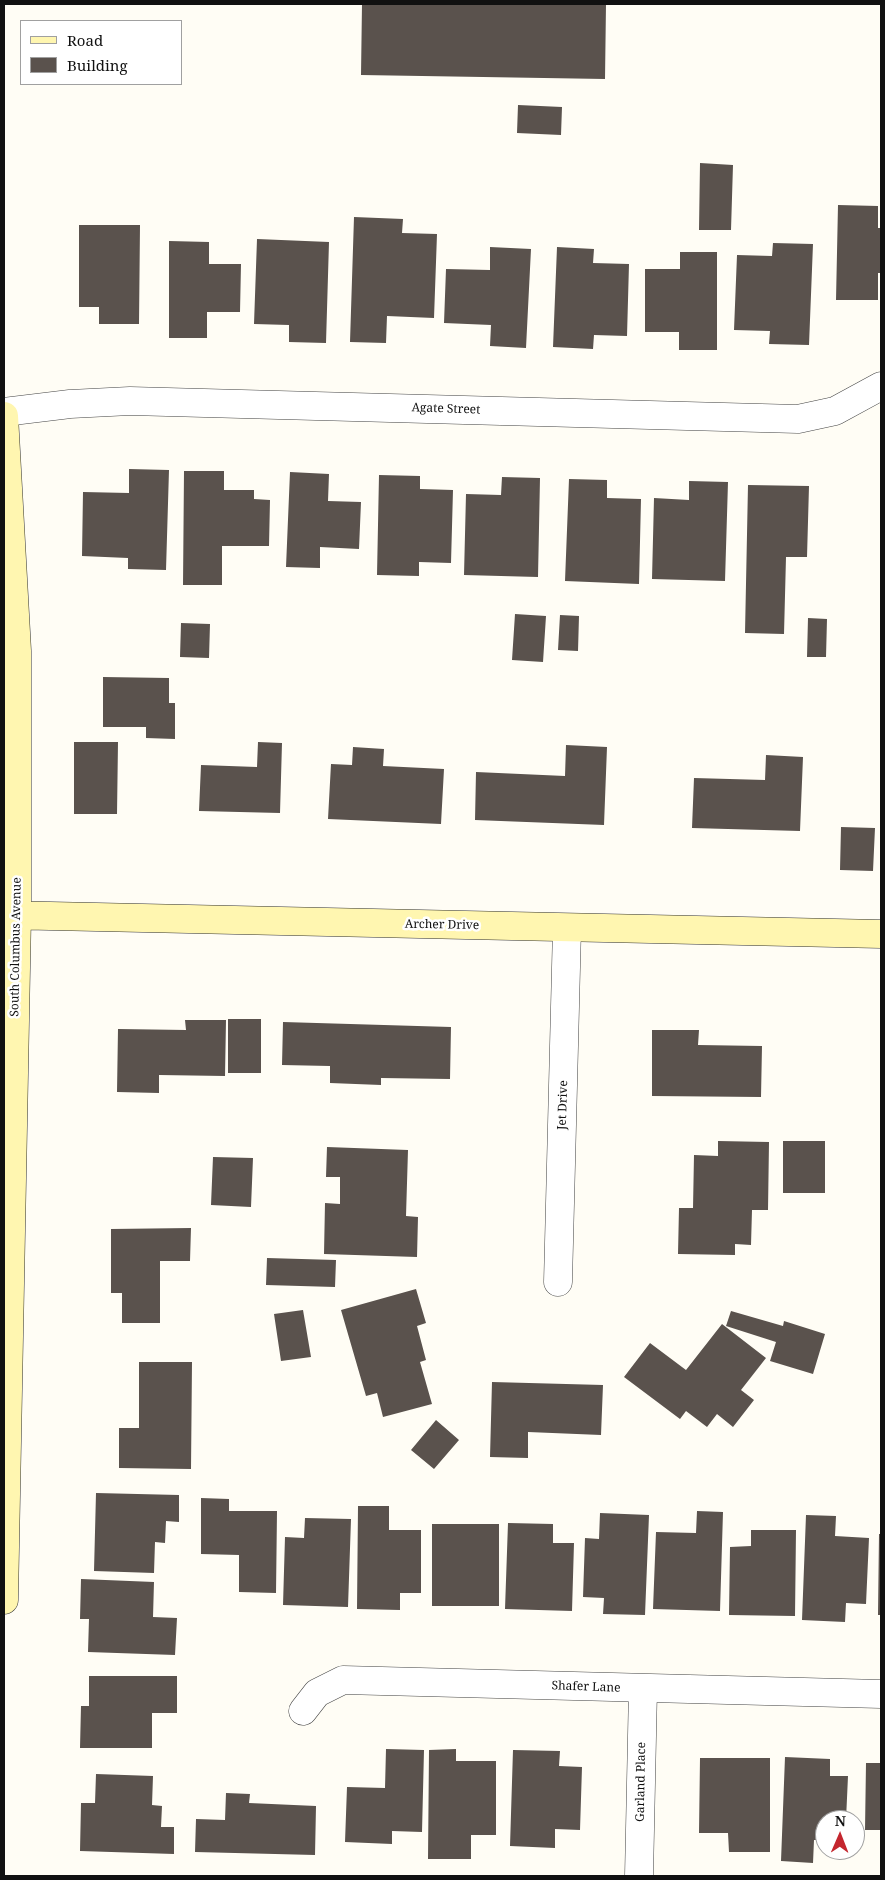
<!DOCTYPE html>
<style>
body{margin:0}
#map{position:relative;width:885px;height:1880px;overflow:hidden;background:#fffdf5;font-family:"Noto Serif",serif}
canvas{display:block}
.frame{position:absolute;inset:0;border:5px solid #111;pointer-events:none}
.legend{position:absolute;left:20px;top:20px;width:162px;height:65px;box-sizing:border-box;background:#fff;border:1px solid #a0a0a0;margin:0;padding:6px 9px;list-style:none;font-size:15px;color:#111}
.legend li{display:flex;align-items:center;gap:10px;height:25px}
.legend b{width:25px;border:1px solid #a0a0a0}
.north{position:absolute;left:815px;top:1810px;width:50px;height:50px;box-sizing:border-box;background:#fff;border:1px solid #a0a0a0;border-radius:50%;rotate:1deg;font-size:14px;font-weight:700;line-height:20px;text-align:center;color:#111}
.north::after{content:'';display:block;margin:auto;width:18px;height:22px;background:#c4262e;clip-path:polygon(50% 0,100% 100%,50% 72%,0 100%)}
</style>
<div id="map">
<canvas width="885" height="1880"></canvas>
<div class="frame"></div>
<ul class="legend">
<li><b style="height:6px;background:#fff6b0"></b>Road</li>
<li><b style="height:14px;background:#5a524d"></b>Building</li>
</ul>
<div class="north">N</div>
</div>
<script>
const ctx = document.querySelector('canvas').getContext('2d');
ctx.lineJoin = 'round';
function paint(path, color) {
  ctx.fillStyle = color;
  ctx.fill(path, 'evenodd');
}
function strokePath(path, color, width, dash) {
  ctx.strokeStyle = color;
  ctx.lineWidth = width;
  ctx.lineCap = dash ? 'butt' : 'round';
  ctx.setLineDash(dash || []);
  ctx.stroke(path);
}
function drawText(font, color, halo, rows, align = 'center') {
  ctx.font = font + ' "Noto Serif",serif';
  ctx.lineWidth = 5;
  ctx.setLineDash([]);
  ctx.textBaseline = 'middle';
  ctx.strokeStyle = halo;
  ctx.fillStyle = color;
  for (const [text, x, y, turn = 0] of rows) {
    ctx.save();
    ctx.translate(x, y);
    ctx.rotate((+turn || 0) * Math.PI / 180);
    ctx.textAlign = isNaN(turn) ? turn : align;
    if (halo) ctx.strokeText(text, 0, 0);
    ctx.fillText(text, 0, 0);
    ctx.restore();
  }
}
const building = new Path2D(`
 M362,4H606L605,79L361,75Z
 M518,105L562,107L561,135L517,133Z
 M700,163L733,165L731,230H699Z
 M838,205L878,206V228H881V273H878V300H836Z
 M354,217L403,219L402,233L437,234L434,318L387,316L386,343L350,342Z
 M79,225H140L139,324H99V307H79Z
 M257,239L329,242L326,343L289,342V325L254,324Z
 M169,241L209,242V264H241L240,312H207V338H169Z
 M773,243L813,244L809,345L769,344L770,331L734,330L737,255L772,256Z
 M490,247L531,249L526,348L490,346L491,325L444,323L446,269L490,270Z
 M557,247L594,249L593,263L629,264L627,336L594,335L593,349L553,347Z
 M680,252H717V350H679V332H645V269H680Z
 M129,469L169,470L166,570L128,569V558L82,556L83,492L129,493Z
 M184,471H224V490H254V499L270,500L269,546H222V585H183Z
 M290,472L329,474L328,501L361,502L359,549L320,547V568L286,567Z
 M379,475L420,476V489L453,490L451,563L419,562V576L377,575Z
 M502,477L540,478L538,577L464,575L466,494L501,495Z
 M569,479L607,480V498L641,499L639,584L565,581Z
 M689,481L728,482L725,581L652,579L654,498L689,500Z
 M748,485L809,486L807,557H786L784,634L745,633Z
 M515,614L546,616L543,662L512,660Z
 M560,615L579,616L578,651L558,650Z
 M808,618L827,619L826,657H807Z
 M181,623L210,624L209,658L180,657Z
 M103,677L169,678V703H175V739L146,738V727H103Z
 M74,742H118L117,814H74Z
 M258,742L282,743L280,813L199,811L201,765L257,767Z
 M566,745L607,747L604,825L475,820L476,772L565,776Z
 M353,747L384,749L383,766L444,769L441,824L328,819L331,764L352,765Z
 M766,755L803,757L800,831L692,828L694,778L765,780Z
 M841,827L875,828L873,871L840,870Z
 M228,1019H261V1073H228Z
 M185,1020H226L225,1076L159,1075V1093L117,1092L118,1029L186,1030Z
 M283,1022L451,1027L450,1079L381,1078V1085L330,1083V1066L282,1065Z
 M652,1030H699L698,1045L762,1046L761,1097L652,1096Z
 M718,1141L769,1142L768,1210H752L751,1245L735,1244V1255L678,1254L679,1208H693L694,1155L718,1156Z
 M783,1141H825V1193H783Z
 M327,1147L408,1150L406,1216L418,1217L417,1257L324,1254L325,1203L340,1204V1177H326Z
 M213,1157L253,1158L251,1207L211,1205Z
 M191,1228L190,1261H160V1323H122V1293H111V1229Z
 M267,1258L336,1260L335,1287L266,1285Z
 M416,1289L426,1323L417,1326L426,1360L420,1362L432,1404L383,1417L377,1393L366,1396L341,1310Z
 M303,1310L311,1357L281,1361L274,1314Z
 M731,1311L783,1326L784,1321L825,1334L813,1374L770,1361L776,1342L726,1326Z
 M722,1324L766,1358L741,1390L754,1400L733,1427L717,1414L707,1427L686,1411L680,1419L624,1377L650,1343L686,1370Z
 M139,1362H192L191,1469L119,1468V1428H139Z
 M492,1382L603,1385L601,1435L528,1432V1458L490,1457Z
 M436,1420L459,1440L434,1469L411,1450Z
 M96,1493L179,1495V1522L166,1521L165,1543L155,1542L154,1573L94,1571Z
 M201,1498L229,1499V1511H277L276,1593L239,1592V1555L201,1554Z
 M358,1506H389V1530H421V1593H400V1610L357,1609Z
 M697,1511L723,1512L720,1611L653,1609L656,1532L696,1533Z
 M600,1513L649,1515L645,1615L603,1614L604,1598L583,1597L585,1538L599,1539Z
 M806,1515L836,1516L835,1536L869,1538L866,1604L846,1603L845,1622L802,1620Z
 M305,1518L351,1519L348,1607L283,1605L285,1537L304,1538Z
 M508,1523L553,1524V1543H574L572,1611L505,1609Z
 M432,1524H499V1606H432Z
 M751,1530H796L795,1616L729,1615L730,1547L751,1546Z
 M879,1534H881V1615H878Z
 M81,1579L154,1582L153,1617L177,1618L175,1655L88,1652L89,1619H80Z
 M89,1676H177V1713H152V1748H80L81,1706H89Z
 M386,1749L424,1750L422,1832L392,1831V1844L345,1842L347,1787L385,1788Z
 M456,1749V1761H496V1835H471V1859H428L429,1750Z
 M513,1750L560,1751L559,1766L582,1767L580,1830L555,1829V1848L510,1846Z
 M785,1757L830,1759V1776H848L846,1820H825V1840H814L813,1863L781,1861Z
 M700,1758H770V1852H729L728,1833H699Z
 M866,1763H881V1830H865Z
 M96,1774L153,1776L152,1805L162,1806L161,1827H174V1854L80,1851L81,1803H95Z
 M226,1793L250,1794L249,1803L316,1806L315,1855L195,1852L196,1819L225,1820Z`);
const street = new Path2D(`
 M4,412L70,404L130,401L798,419L835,411L881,386
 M558,1282L567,928
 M303,1711L317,1693L343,1680L881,1694
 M639,1876L643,1689`);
const secondary = new Path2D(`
 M4,416L17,651V915L4,1600
 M4,915L881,934`);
const streetNames = [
 ["Agate Street",446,409,2],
 ["Archer Drive",442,925,1],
 ["South Columbus Avenue",16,947,-89],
 ["Jet Drive",563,1105,-88],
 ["Shafer Lane",586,1687,2],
 ["Garland Place",641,1782,-89]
];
paint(building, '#5a524d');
strokePath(street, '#444', 29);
strokePath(secondary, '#333', 29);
strokePath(street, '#fff', 28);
strokePath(secondary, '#fff6b0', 28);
drawText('12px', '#111', '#fff', streetNames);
</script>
